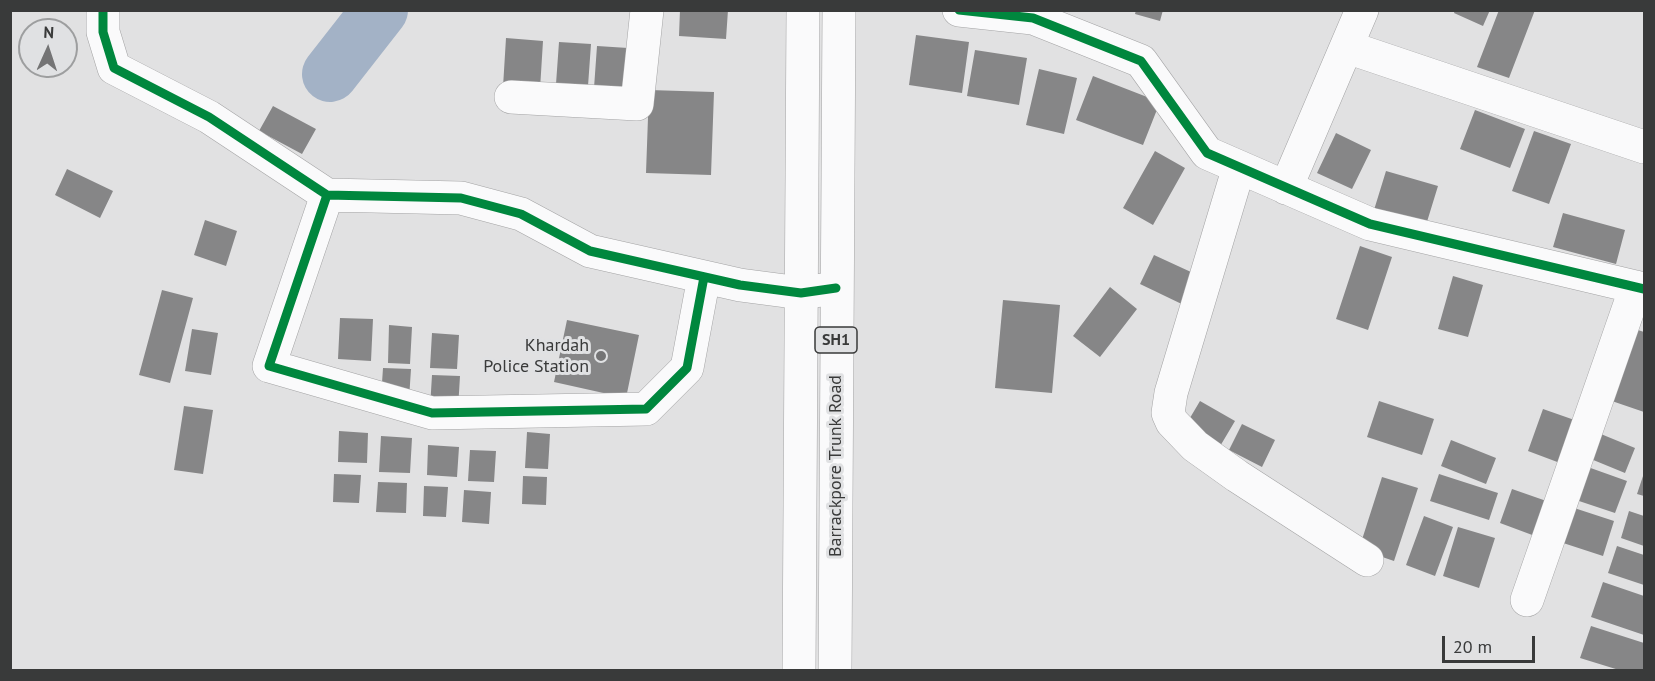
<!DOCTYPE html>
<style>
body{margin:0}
#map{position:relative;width:1655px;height:681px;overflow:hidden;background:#e1e1e2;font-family:"PT Sans",sans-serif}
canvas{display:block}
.frame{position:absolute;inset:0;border:12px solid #393a3a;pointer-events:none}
.north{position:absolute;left:18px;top:18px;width:60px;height:60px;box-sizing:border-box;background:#e0e1e3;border:2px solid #9d9e9f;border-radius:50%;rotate:3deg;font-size:16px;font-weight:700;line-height:24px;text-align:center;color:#393a3a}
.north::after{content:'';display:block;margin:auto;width:21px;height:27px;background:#747475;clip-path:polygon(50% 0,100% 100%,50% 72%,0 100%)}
.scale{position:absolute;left:1442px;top:636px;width:93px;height:27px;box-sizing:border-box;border:3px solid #393a3a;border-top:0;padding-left:8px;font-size:18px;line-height:21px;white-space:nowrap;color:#393a3a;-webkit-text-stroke:4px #e0e1e3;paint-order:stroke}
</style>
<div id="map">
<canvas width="1655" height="681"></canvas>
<div class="frame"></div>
<div class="north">N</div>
<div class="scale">20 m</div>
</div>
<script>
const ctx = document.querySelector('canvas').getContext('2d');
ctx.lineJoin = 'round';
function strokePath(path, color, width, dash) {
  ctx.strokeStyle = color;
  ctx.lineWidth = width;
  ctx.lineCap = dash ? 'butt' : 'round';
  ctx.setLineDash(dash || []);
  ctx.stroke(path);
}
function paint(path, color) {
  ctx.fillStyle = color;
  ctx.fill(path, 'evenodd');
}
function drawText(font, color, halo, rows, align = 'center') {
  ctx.font = font + ' "PT Sans",sans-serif';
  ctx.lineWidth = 6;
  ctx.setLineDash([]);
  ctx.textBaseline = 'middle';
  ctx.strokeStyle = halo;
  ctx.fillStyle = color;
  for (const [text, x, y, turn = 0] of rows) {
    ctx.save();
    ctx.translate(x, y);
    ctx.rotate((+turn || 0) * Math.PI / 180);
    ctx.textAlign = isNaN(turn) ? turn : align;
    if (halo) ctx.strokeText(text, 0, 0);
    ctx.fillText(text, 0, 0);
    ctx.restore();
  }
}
const river = new Path2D(`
 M330,74L380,10`);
const building = new Path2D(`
 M680,10H728L726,39L679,36Z
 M1136,10H1163L1160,21L1135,14Z
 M1455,10H1490L1483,26L1454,13Z
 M1499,10H1535L1509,78L1477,67Z
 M916,35L969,42L962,93L909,85Z
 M506,38L543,41L540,89L503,87Z
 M559,42L591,44L588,86L556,84Z
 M597,46L628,48L625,90L594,88Z
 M975,50L1027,58L1019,105L967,96Z
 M1039,69L1077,78L1064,134L1026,125Z
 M1093,76L1160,102L1143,145L1076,120Z
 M649,90L714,92L711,175L646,173Z
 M273,106L316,129L302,154L259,131Z
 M1475,110L1525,129L1510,168L1460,149Z
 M1534,131L1571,144L1549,204L1512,191Z
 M1336,133L1371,150L1352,189L1317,173Z
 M1155,151L1185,168L1153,225L1123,208Z
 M67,169L113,191L100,218L55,195Z
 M1386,171L1438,186L1426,225L1374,210Z
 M1563,213L1625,230L1616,264L1553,247Z
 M205,220L237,231L226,266L194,255Z
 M1360,246L1392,257L1368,330L1336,319Z
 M1154,255L1204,278L1190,308L1140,284Z
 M1453,276L1483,285L1468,337L1438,329Z
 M1110,287L1137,309L1100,357L1073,336Z
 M162,290L193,298L170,383L139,375Z
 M1003,300L1060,305L1052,393L995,388Z
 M340,318L373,319L371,361L338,359Z
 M567,320L639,335L626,398L554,382Z
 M389,325L412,327L410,364L388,363Z
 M1629,327L1644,332V412L1606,399Z
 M192,329L218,333L211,375L185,371Z
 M432,333L459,335L457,369L430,368Z
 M383,368L411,369L409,399L381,398Z
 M432,375L460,376L458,409L430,408Z
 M1200,401L1235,421L1219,448L1184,428Z
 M1379,401L1434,419L1422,455L1367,437Z
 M184,406L213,410L203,474L174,470Z
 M1543,409L1583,423L1568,466L1528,451Z
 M1242,424L1275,440L1262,467L1229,450Z
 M339,431L368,433L367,463L338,462Z
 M527,432L550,434L548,469L525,468Z
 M1596,432L1635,448L1625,473L1586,457Z
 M381,436L412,438L410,473L379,472Z
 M1451,440L1496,458L1486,484L1441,466Z
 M428,445L459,447L457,477L427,475Z
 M470,450L496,451L494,482L468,481Z
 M1585,466L1627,481L1615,513L1573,499Z
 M1644,473V496L1637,494Z
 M334,474L361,475L359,503L333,502Z
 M1439,474L1498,493L1489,520L1430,501Z
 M523,476L547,477L546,505L522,504Z
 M1382,477L1418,488L1394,561L1359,549Z
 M378,482L407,483L406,513L376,512Z
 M424,486L448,487L446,517L423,516Z
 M1512,489L1555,504L1543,539L1500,523Z
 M464,490L491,492L489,524L462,522Z
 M1565,505L1614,521L1603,556L1554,540Z
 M1629,511L1644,516V546L1621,538Z
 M1424,516L1453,527L1435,576L1406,565Z
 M1458,527L1495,538L1479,588L1443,576Z
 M1617,546L1644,555V585L1608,573Z
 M1603,582L1644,596V635L1591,617Z
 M1591,626L1644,643L1643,670H1619L1580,658Z`);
const street = new Path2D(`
 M103,10V32L114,68L209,117L327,195L461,198L521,214L590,251L740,285L801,293L836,288
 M959,10L1033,18L1141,61L1207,153L1370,224L1644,289
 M1347,47L1644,147
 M511,97L637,104L647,10
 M1239,167L1171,393L1168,413L1172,422L1195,446L1237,476L1367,560
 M1286,188L1362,10
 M327,195L269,366L432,413L646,409L687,368L704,277
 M1527,600L1636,287`);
const primary = new Path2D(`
 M799,670L803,10
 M835,670L839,10`);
const cycleway = new Path2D(`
 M103,10V32L114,68L209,117L327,195L461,198L521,214L590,251L740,285L801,293L836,288
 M959,10L1033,18L1141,61L1207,153L1370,224L1644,289
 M327,195L269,366L432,413L646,409L687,368L704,277`);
const markers = [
 [601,356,6,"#747475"]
];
const shields = [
 [836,340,42]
];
const shieldNames = [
 ["SH1",836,340]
];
const poiNames = [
 ["Khardah",589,346],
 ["Police Station",589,367]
];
const streetNames = [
 ["Barrackpore Trunk Road",836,466,-90]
];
strokePath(river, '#a3b2c6', 56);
paint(building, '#868687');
strokePath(street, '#a3a3a4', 34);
strokePath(primary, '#a3a3a4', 34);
strokePath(street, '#fafafb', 33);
strokePath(primary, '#fafafb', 33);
strokePath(cycleway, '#00873e', 9);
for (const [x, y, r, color] of markers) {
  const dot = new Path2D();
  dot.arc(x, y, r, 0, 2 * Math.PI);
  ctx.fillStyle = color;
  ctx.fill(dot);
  strokePath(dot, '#e0e1e3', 2);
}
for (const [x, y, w] of shields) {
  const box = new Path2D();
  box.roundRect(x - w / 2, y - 13, w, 26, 4.5);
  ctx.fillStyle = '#e0e1e3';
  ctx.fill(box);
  strokePath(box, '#393a3a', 1.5);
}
drawText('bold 16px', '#393a3a', null, shieldNames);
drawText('18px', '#393a3a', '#e0e1e3', poiNames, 'right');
drawText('18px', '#393a3a', '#e0e1e3', streetNames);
</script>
